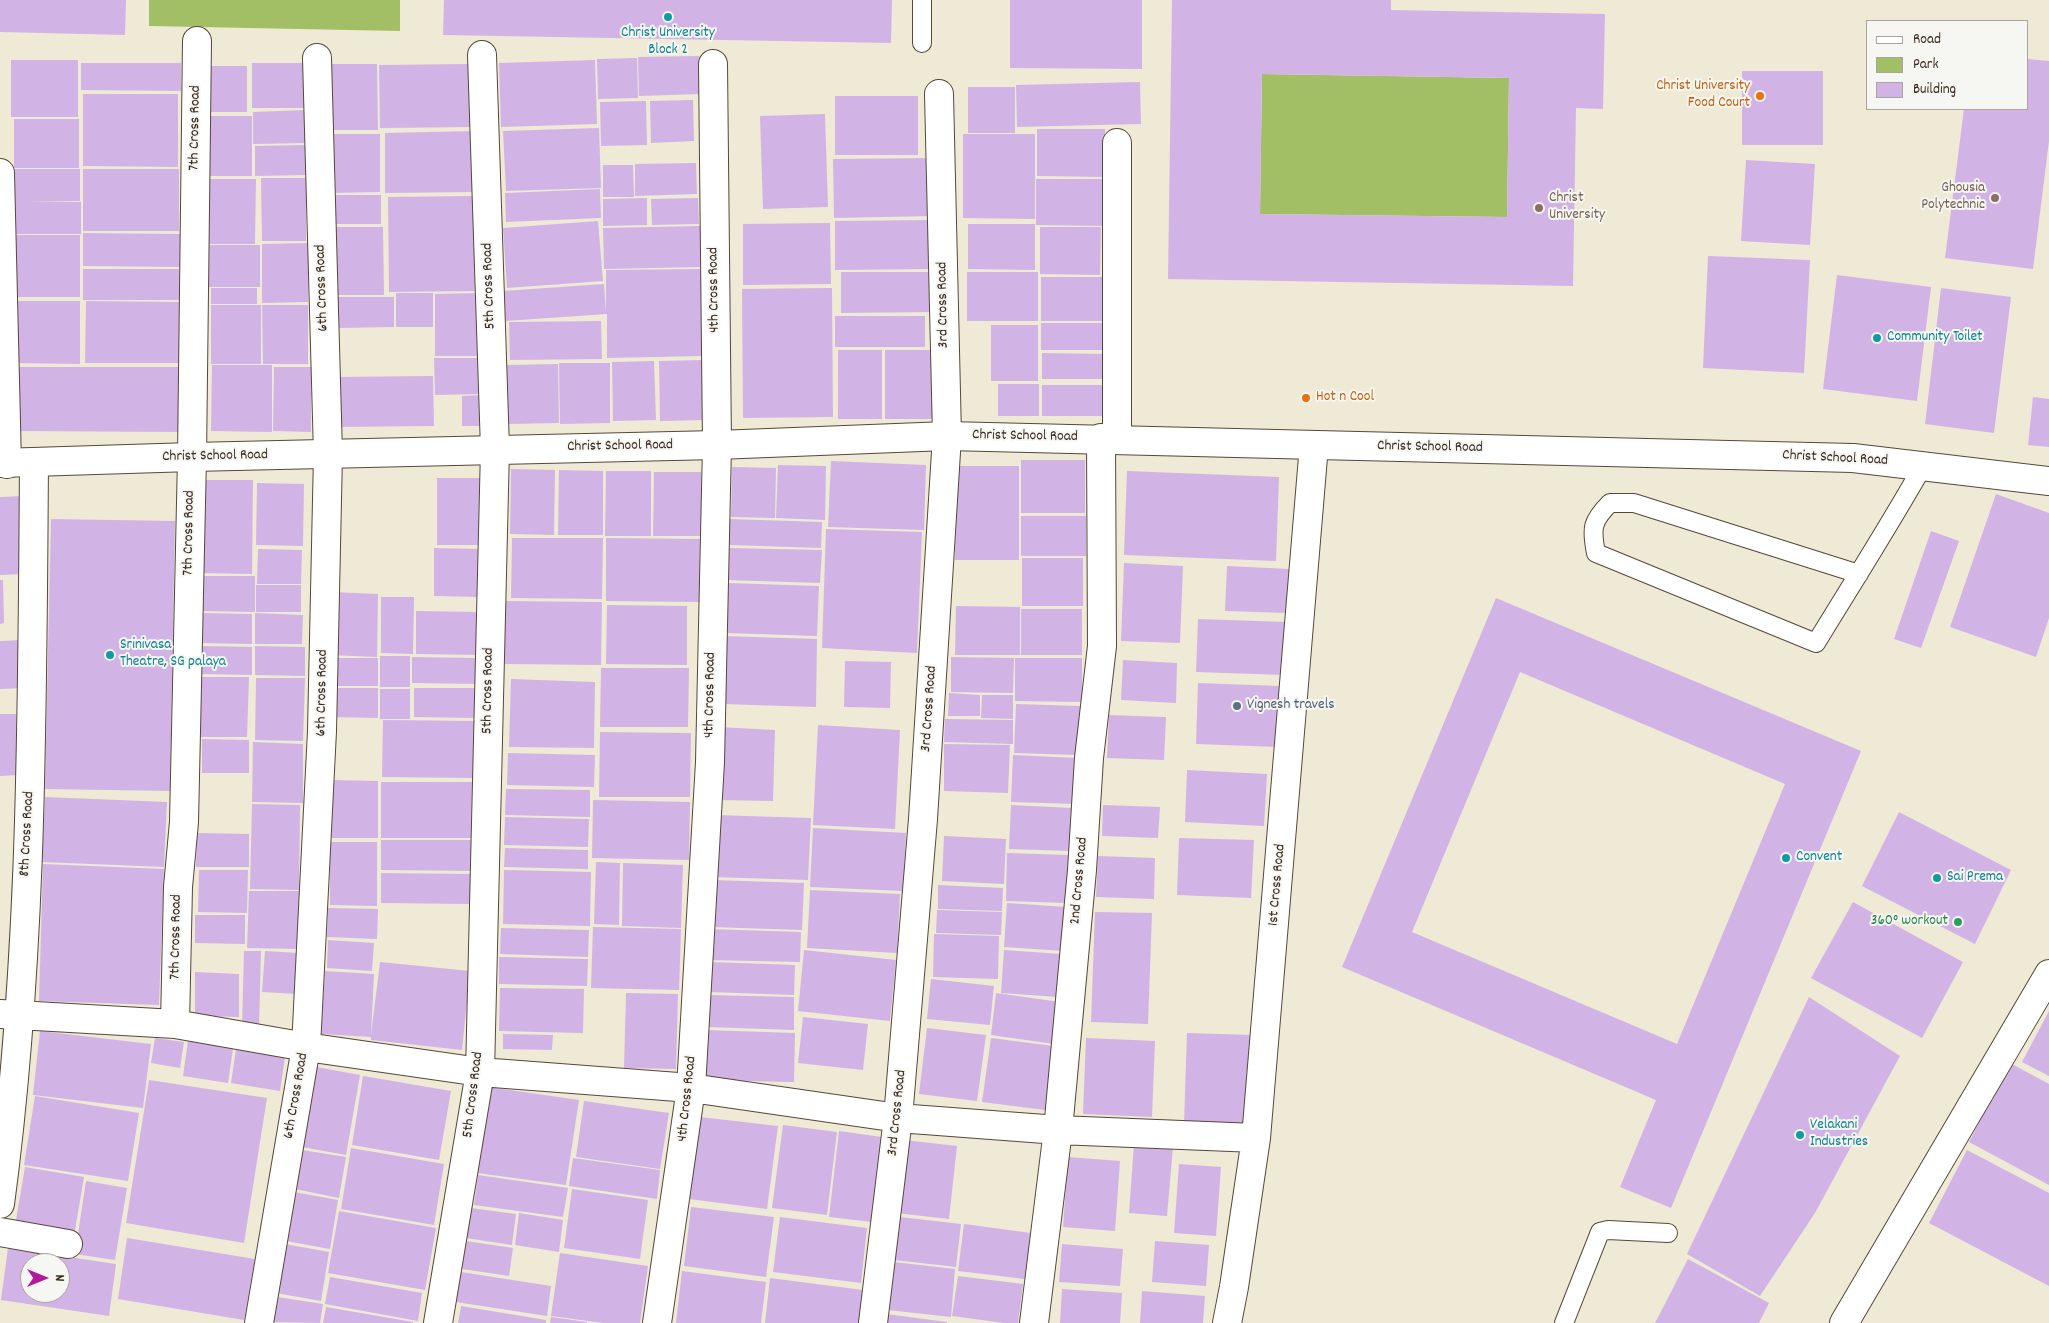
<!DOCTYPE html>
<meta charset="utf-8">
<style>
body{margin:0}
#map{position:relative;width:2049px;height:1323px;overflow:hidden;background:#eeead5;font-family:Dekko,sans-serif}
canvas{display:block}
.legend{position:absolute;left:1866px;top:20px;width:162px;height:90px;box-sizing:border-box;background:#f6f6f2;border:1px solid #aba49d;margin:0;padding:6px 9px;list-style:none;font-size:15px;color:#3b2a1e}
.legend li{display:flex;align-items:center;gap:10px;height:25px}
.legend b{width:25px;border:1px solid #aba49d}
.north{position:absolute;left:20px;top:1253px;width:50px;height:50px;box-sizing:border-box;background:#f6f6f2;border:1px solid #aba49d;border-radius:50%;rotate:90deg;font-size:14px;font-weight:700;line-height:20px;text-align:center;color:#3b2a1e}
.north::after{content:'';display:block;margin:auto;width:18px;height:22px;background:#b5179e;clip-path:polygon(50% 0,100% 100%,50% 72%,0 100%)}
</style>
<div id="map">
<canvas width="2049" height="1323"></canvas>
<ul class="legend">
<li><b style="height:6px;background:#fff"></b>Road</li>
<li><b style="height:14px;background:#a2bf66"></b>Park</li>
<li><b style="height:14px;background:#d2b3e6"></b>Building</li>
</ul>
<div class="north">N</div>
</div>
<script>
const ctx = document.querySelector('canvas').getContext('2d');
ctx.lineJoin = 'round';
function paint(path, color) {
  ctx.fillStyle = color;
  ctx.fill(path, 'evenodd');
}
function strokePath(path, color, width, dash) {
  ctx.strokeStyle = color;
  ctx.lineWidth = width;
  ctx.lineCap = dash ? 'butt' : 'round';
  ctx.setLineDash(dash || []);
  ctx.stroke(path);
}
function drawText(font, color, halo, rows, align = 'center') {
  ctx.font = font + ' Dekko,sans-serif';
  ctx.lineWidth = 4;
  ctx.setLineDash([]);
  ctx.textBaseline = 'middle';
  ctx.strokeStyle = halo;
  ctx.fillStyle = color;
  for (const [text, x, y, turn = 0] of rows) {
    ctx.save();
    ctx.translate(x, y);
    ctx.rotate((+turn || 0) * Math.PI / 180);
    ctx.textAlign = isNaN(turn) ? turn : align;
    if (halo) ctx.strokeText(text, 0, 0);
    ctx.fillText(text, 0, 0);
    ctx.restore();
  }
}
const green = new Path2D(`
 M149,0H400V31L149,26Z
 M1262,74L1509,78L1507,217L1260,214Z`);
const building = new Path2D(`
 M0,0H126L125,35L0,32Z
 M444,0H892L891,43L443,35Z
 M1010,0H1142V69L1010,68Z
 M1172,0H1391V10L1605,14L1603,109L1576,108L1573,286L1168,279ZM1262,74L1509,78L1507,217L1260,214Z
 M699,56L700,94L639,96L638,57Z
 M637,58L638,98L598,99L597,59Z
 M2028,59L2049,61V141L2033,269L1945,258L1964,109H2028Z
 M11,60H78V117H11Z
 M595,60L597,124L501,127L499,63Z
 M81,63H181V91L81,90Z
 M252,63H305V108H252Z
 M325,64H377L378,130H325Z
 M472,64L474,127L380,128L379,65Z
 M202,66H247V112H202Z
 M1742,71H1823V145H1742Z
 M1140,82L1141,124L1017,127L1016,85Z
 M968,87H1015V133H968Z
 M83,94H178V167L83,166Z
 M835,96H918V155H835Z
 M693,100L694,141L651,143L650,101Z
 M646,101L647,145L601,146L600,102Z
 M305,110L306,143L253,144V112Z
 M825,114L828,207L763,209L760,116Z
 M199,116H252V176H199Z
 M14,119H79V168H14Z
 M599,128L601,188L506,191L503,131Z
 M1037,129H1105V177L1037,176Z
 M477,131V192L385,193V133Z
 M331,134H380V192L331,193Z
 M963,134H1035V219L963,218Z
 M305,145L306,175L255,176V146Z
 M932,158L933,216L834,218L833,159Z
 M1746,160L1815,164L1810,245L1741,241Z
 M696,163L697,194L635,196V164Z
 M603,165H633L634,197H603Z
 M13,169H80V201L28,202H81V234H15V201H12Z
 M83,169H179V231H83Z
 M261,178H306V241H262Z
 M209,179H256L255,244H209Z
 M1036,179H1105L1104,226L1036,225Z
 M600,189L601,218L506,222L505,193Z
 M331,195H381V224H331Z
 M474,196L475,291L389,292L388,197Z
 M647,198V225L603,226V199Z
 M698,198L699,224L652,225L651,199Z
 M932,220L933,269L835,270V221Z
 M598,221L603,281L507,288L503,228Z
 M830,223L831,284L743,285V224Z
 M968,224H1035V270L968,269Z
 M701,226L703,267L604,269L603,228Z
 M331,227H383L384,295H331Z
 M1040,227H1101L1100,275L1040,274Z
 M83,233L181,234V267L83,266Z
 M15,235H80V297H15Z
 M308,243V302L262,303V244Z
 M209,245H260V287H209Z
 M1708,256L1810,260L1804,373L1703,368Z
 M83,269H179V300H83Z
 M703,269L704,356L607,358V314L505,321L503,291L604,284L606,312V270Z
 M841,272H932V312L841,313Z
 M967,272H1038V321H967Z
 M1837,275L1931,287L1917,401L1823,389Z
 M1041,277H1107V321H1041Z
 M211,288H257V304H211Z
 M832,288L833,417L743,418L742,289Z
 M1941,288L2011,297L1994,433L1925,424Z
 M396,293H433V327H396Z
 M482,293V356H435V294Z
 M337,297H394V327L337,328Z
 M14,301H80V364L14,363Z
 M86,301L181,302V363H85Z
 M211,305H261V364H211Z
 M262,305H308V364H263Z
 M835,316H925V347H835Z
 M601,321L602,359L510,360L509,322Z
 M1041,323H1107V350H1041Z
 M991,325H1038V381H991Z
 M838,350H882V419H838Z
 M885,350H936L935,419H885Z
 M1042,353L1107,354V379H1042Z
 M434,358H482V394L435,395Z
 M704,360L705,420L660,421L659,361Z
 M654,361L656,420L613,421L612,362Z
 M559,363H610V423L560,424Z
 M558,364L559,423L507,424L506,365Z
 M212,365H272V432L211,431Z
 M15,367H183L182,432L15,431Z
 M274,367H311V432L273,431Z
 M433,376L434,426L336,427L335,377Z
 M998,384H1039V416H998Z
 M1042,385H1107V416H1042Z
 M484,395V426H462V396Z
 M2033,397L2049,399V447L2028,445Z
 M1021,460H1085V513H1021Z
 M831,461L926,465L924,530L828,527Z
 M778,465L826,466L825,520L776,518Z
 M956,466H1019V560H955Z
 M732,467L776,468L775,518L731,517Z
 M511,469L555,470L554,535L510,534Z
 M559,470L603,471V535H558Z
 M606,471H651V536H605Z
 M1127,471L1279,477L1276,561L1124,555Z
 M654,472H701V536H653Z
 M437,478H481V545H437Z
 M202,480H253L252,574L200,573Z
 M257,483L304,484L303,546L256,545Z
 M1996,494L2049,513V618L2036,657L1950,627Z
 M23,496L24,574L0,575V497Z
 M1021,516H1086V556H1021Z
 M51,519L175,521L170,791L45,789Z
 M729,519L822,522L821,548L729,545Z
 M826,529L922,532L917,653L822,648Z
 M1931,531L1959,541L1921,648L1894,639Z
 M512,538H603L602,599L511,598Z
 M606,538L700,539L699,602L606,601Z
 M434,548L480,549V597L434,596Z
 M727,548L822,550L820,583L726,580Z
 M258,549L302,550L301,584H257Z
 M1022,558H1083V606H1022Z
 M1124,563L1183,566L1180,643L1121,641Z
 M1227,566L1289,569L1287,613L1225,611Z
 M201,576H255V612L200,611Z
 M0,580H3L4,623L0,624Z
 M726,583L819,586L817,636L725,633Z
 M256,585H301V612H256Z
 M331,592L378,594L377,657L330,655Z
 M381,597H414L413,654L381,653Z
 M1496,598L1861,751L1671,1208L1620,1187L1656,1100L1342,967ZM1520,672L1785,784L1677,1044L1412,932Z
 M505,601L602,602L601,665L504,664Z
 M607,605L687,606V665L606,664Z
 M956,606L1020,607V655H955Z
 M1021,609H1082V655H1021Z
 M416,611L479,612L478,655L416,654Z
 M199,613L252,614V644L199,643Z
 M255,613L303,615L302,644H255Z
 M1198,619L1287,622L1285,675L1196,672Z
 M723,636L817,639L816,707L722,704Z
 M23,640L24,688L0,689V641Z
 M200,646L252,647V675L200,674Z
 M255,646L305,647V676L255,675Z
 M380,656H410V687H380Z
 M412,657L478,658V684L412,683Z
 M951,657L1014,658L1013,693L951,692Z
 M330,658H378V686H330Z
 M1015,658H1082V702L1015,701Z
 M1123,660L1177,663L1176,703L1121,700Z
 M845,661L891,662L890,708L844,707Z
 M601,668H689L688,727H600Z
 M199,677H249L247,737H199Z
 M256,678H305L303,741L255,740Z
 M511,679L595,682L594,748L509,747Z
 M1198,683L1280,686L1278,747L1196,744Z
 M329,688H378V718L329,717Z
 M414,688H475V718L414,717Z
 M380,689H410V719H380Z
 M949,693L980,695V716H948Z
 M982,695H1013V719L981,718Z
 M1016,704L1080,706L1079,755L1014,753Z
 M0,714H16L18,775L0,776Z
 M1109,715L1166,717L1164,760L1107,758Z
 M945,719L1013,720V744L944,742Z
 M383,720L476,721L475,778L382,777Z
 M818,725L900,730L895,829L813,825Z
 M719,727L775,730L773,801L717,800Z
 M600,732L691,733L690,797H599Z
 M202,739L249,740V773H202Z
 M253,742L303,744V803L252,802Z
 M944,744L1010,745L1008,793L944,791Z
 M508,753L595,755L594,787L507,785Z
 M1013,755L1077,758L1076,804L1011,802Z
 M1187,770L1267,774L1264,826L1185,822Z
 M331,780L378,781V838H331Z
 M381,782H472L471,838H381Z
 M506,789L590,790V817L505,815Z
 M45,797L167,802L164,867L42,862Z
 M593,800L690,802L689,860L592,858Z
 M252,804L300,805L299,890L250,889Z
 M1011,805L1073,808L1071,851L1009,849Z
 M1103,805L1160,807L1158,838L1102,836Z
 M1899,812L2011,870L1975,944L1862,886Z
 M714,815L811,818L808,880L712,877Z
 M505,817L589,819L588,847L504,845Z
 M813,828L906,833L903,891L810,887Z
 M197,833L249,834V867H196Z
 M944,836L1006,839L1004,884L942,881Z
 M1179,838L1254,840L1251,898L1177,895Z
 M381,840H472V871L381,870Z
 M330,842H377V906L330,905Z
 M505,848L588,850V869L504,867Z
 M1007,853L1068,855L1067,903L1006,901Z
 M1098,856L1155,858L1154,899L1096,897Z
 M596,862L620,863L619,925L594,924Z
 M623,863L683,865L681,928L622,926Z
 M43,864L164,869L159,1005L39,1001Z
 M199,870H248L247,913L198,912Z
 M504,870L591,872L590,926L503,924Z
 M381,873L472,874V904L381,903Z
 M712,880L804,883L802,930L710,927Z
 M938,885L1003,888L1002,911L938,909Z
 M810,890L900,894L897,953L807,948Z
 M249,891H299L298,949L247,948Z
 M1853,902L1963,962L1922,1038L1811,978Z
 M1007,903L1067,907L1064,951L1004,947Z
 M328,908L378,909L377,939L327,937Z
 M937,910L1002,912L1001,935L936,933Z
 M1095,912L1152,913L1148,1024L1091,1022Z
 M195,915H245V944L195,943Z
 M593,927L681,929L679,990L591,988Z
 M501,928L589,930L588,957L500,954Z
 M709,929L801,932L800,962L708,960Z
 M934,934L999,936L998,979L933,977Z
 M328,940L374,943L372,971L327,968Z
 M804,950L896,960L890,1021L798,1011Z
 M1004,950L1061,954L1058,997L1001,993Z
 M244,951H261L259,1028L242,1027Z
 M265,951L299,953L297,994L262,992Z
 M499,957L588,959L587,986L499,984Z
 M380,962L470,971L462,1050L371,1040V1037L321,1034L325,971L374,974L371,1035Z
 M710,962L795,965L794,995L709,992Z
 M195,972L239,974V1017L195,1016Z
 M931,979L994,986L990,1025L927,1019Z
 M500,988L584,989L583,1033L499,1031Z
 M626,993L678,994L676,1069L624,1068Z
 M996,993L1060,1002L1054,1044L991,1035Z
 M706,995L794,997V1030L706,1027Z
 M1809,997L1900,1056L1815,1213L1760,1296L1687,1254Z
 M2049,1011V1076L2022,1062Z
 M803,1017L868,1024L863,1070L798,1063Z
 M927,1028L986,1035L977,1101L919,1094Z
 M704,1030L795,1033L794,1082L702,1080Z
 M40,1031L151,1044L143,1108L33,1095Z
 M1187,1033L1252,1035L1249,1126L1184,1124Z
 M503,1034L553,1035L552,1050L503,1049Z
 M155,1038L184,1042L180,1068L151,1063Z
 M991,1038L1053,1046L1045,1110L982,1102Z
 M1086,1038L1155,1041L1152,1117L1083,1114Z
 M188,1041L233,1049L228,1083L183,1076Z
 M236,1049L285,1057L280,1091L231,1083Z
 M2010,1063L2049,1084V1185L1969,1142Z
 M316,1067L360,1075L346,1155L302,1147Z
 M363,1076L451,1091L439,1160L352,1145Z
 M149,1080L267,1098L244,1243L126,1223Z
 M489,1087L579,1100L566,1185L477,1173Z
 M35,1096L139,1113L128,1181L24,1165Z
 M584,1101L669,1113L660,1169L576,1157Z
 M700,1117L778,1126L767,1209L689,1199Z
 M783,1125L837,1132L827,1215L772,1208Z
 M839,1131L882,1137L872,1222L829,1217Z
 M904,1140L957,1146L949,1219L896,1213Z
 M1134,1144L1173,1147L1167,1216L1129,1213Z
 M351,1148L444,1164L434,1225L341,1209Z
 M302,1150L346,1157L339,1198L295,1189Z
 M1967,1150L2049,1193V1286L1929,1223Z
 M1068,1157L1120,1161L1115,1231L1063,1227Z
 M573,1158L660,1170L657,1199L569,1186Z
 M1179,1164L1221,1167L1216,1236L1174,1233Z
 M25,1167L84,1177L74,1236L15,1226Z
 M478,1175L568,1188L563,1217L474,1205Z
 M86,1181L127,1188L115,1260L75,1254Z
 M572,1189L648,1200L640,1259L564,1248Z
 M294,1192L338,1200L330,1249L286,1241Z
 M691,1207L774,1217L766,1277L684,1266Z
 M471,1208L516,1214L512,1245L466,1238Z
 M339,1211L436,1228L425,1290L328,1273Z
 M519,1213L563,1220L559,1252L515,1245Z
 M780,1217L867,1228L861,1283L773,1272Z
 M900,1217L961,1224L956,1267L894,1260Z
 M964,1224L1031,1233L1025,1279L958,1271Z
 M127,1238L255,1259L244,1320L118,1299Z
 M466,1241L513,1248L509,1276L462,1269Z
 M1155,1241L1209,1245L1206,1286L1152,1282Z
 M285,1244L329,1252L321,1301L276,1293Z
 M1062,1244L1123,1249L1120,1286L1059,1282Z
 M8,1248L116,1264L109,1316L1,1300ZM30,1263H60V1293H30Z
 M560,1253L648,1266L640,1323H603L551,1316Z
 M1688,1259L1769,1303L1759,1323H1655Z
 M894,1262L955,1269L951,1317L888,1310Z
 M682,1271L766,1282L761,1323H676Z
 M461,1272L551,1286L547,1316L456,1302Z
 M958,1276L1023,1284L1018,1323H1004L952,1316Z
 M330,1277L422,1293L418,1321L325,1304Z
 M770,1278L863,1290L859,1323H765Z
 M1062,1289L1122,1293L1120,1323H1060Z
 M1142,1291L1205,1296L1203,1323H1140Z
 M277,1297L323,1304L320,1323L273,1322Z
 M461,1306L546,1320V1323H458Z
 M326,1307L413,1322V1323H323Z
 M886,1314L947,1322V1323H885Z
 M551,1317L587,1322V1323H550Z`);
const service = new Path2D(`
 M922,43V0
 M1859,574L1634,503H1610C1592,521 1591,528 1596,553L1816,643C1852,584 1889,526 1923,466
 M1564,1323L1600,1232L1608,1230L1668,1233`);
const minor = new Path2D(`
 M1117,143V439
 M0,173L7,464
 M0,1014L175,1024L306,1047L480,1072L691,1088L898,1118L1058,1130L1256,1138
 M175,1024L178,887L184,822L192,457L197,41
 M0,1204C33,959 32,710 34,463
 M0,1232L68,1244
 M259,1323L306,1047L322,731L328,454L317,58
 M438,1323L480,1072L495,449L482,55
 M657,1323L691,1088L710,762L717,445L713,64
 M873,1323L898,1118L923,819L947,436L939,94
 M1034,1323L1058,1130L1082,870L1089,758L1102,646L1101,438
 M1227,1323L1234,1287L1256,1138L1314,445
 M1844,1323L2049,974`);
const tertiary = new Path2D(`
 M0,463L192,457L717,445L947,436L1853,458L2049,481`);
const markers = [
 [668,17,5,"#0f9aa8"],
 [1760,96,5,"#e8710a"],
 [1995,198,5,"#8d6e63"],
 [1539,208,5,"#8d6e63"],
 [1877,338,5,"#0f9aa8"],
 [1306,398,5,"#e8710a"],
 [110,655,5,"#0f9aa8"],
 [1237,706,5,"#5c6f8a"],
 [1786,858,5,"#0f9aa8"],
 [1937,878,5,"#0f9aa8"],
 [1958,922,5,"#2e9e5b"],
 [1800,1135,5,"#0f9aa8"]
];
const cultureNames = [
 ["Christ University",668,34,"center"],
 ["Block 2",668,51,"center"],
 ["Community Toilet",1887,338],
 ["Srinivasa",120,646],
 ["Theatre, SG palaya",120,663],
 ["Convent",1796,858],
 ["Sai Prema",1947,878],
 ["Velakani",1810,1126],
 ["Industries",1810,1143]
];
const foodNames = [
 ["Christ University",1750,87],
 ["Food Court",1750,104],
 ["Hot n Cool",1316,398,"left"]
];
const streetNames = [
 ["7th Cross Road",196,128,-89],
 ["5th Cross Road",490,286,-92],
 ["6th Cross Road",323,288,-92],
 ["4th Cross Road",715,290,-91],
 ["3rd Cross Road",944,305,-91],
 ["Christ School Road",1025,437,1],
 ["Christ School Road",620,447,-1],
 ["Christ School Road",1430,448,1],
 ["Christ School Road",215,457,-1],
 ["Christ School Road",1835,459,3],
 ["7th Cross Road",190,533,-89],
 ["5th Cross Road",489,691,-89],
 ["6th Cross Road",323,693,-89],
 ["4th Cross Road",711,695,-89],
 ["3rd Cross Road",930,709,-86],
 ["8th Cross Road",28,834,-87],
 ["2nd Cross Road",1080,881,-85],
 ["1st Cross Road",1278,885,-85],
 ["7th Cross Road",177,937,-89],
 ["5th Cross Road",474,1095,-83],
 ["6th Cross Road",297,1096,-80],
 ["4th Cross Road",688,1099,-84],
 ["3rd Cross Road",898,1113,-84]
];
const educationNames = [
 ["Ghousia",1985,189],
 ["Polytechnic",1985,206],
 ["Christ",1549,199,"left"],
 ["University",1549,216,"left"]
];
const serviceNames = [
 ["Vignesh travels",1247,706]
];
const leisureNames = [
 ["360° workout",1948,922]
];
paint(green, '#a2bf66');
paint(building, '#d2b3e6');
strokePath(service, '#564739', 20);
strokePath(minor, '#564739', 30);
strokePath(tertiary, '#564739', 30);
strokePath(service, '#fff', 18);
strokePath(minor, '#fff', 28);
strokePath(tertiary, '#fff', 28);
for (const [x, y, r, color] of markers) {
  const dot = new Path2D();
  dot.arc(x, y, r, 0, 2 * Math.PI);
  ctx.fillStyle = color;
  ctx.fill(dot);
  strokePath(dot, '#f6f6f2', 2);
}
drawText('15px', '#0d838f', '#f6f6f2', cultureNames, 'left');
drawText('15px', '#c56008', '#f6f6f2', foodNames, 'right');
drawText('15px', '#3b2a1e', '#f6f6f2', streetNames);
drawText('15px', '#785e54', '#f6f6f2', educationNames, 'right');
drawText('15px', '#4e5e75', '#f6f6f2', serviceNames, 'left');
drawText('15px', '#27864d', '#f6f6f2', leisureNames, 'right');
</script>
